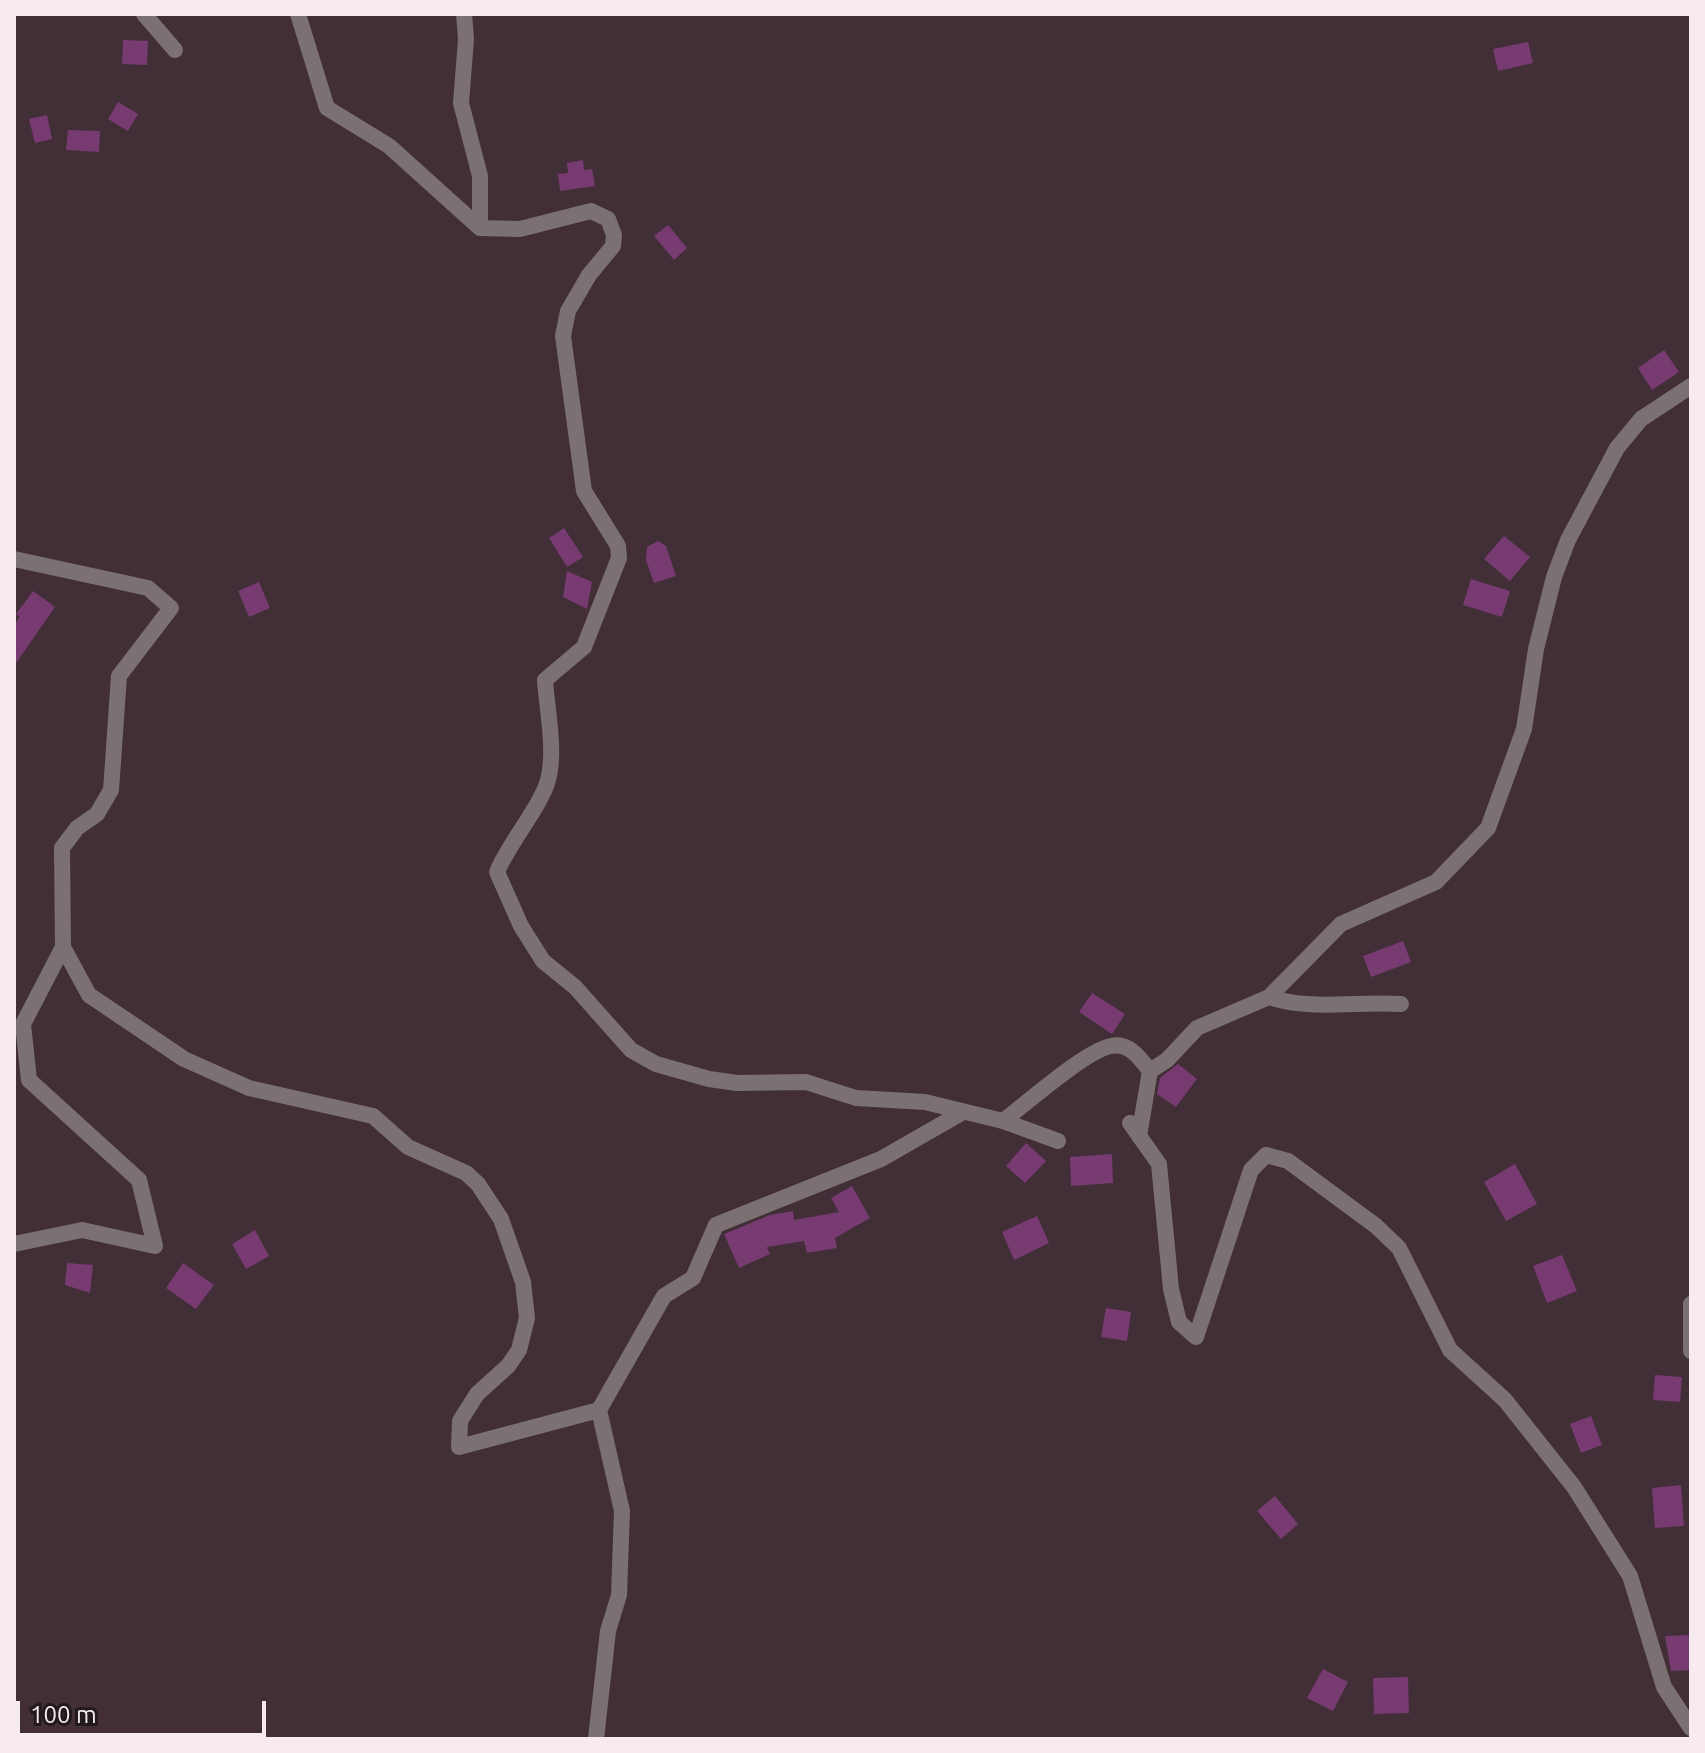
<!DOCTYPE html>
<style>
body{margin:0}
#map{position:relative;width:1705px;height:1753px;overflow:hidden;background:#412e37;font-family:Ubuntu,sans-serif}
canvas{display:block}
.frame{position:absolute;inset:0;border:16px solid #f7eaf0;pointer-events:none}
.scale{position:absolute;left:16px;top:1701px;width:250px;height:36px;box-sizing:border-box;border:4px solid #f7eaf0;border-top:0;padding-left:10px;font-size:24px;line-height:28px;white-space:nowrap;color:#f7eaf0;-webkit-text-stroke:6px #22191d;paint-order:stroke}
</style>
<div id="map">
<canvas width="1705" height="1753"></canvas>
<div class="frame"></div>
<div class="scale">100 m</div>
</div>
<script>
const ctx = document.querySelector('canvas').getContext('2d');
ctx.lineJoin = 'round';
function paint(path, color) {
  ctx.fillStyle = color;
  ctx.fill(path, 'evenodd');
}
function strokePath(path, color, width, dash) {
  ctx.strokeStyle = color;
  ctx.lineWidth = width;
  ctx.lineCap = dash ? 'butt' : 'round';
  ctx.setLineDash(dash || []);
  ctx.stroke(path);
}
const building = new Path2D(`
 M123,40L148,41L147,65L122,64Z
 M1528,42L1533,63L1498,71L1493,49Z
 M118,102L138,114L128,131L108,119Z
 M47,115L52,139L35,143L29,119Z
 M68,130L100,131L99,152L66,150Z
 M583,160L584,170L592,169L595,186L560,191L558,174L568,173L567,163Z
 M668,225L687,248L674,260L654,236Z
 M1664,350L1679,372L1652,390L1638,368Z
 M564,528L583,557L567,567L549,538Z
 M1504,536L1530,557L1510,581L1484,559Z
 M658,541L666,546L676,576L654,583L646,560L647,547Z
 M567,571L592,582L587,609L563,597Z
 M1471,579L1510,591L1502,617L1463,605Z
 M259,582L270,608L249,617L238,591Z
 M33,591L55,607L14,666V625L20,617L16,614Z
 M1403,941L1411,962L1371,977L1363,956Z
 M1092,993L1125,1014L1112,1034L1079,1012Z
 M1178,1064L1197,1079L1176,1107L1157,1094L1160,1078Z
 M1026,1143L1046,1161L1025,1183L1006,1166Z
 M1112,1154L1113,1183L1071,1186L1070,1157Z
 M1515,1164L1537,1204L1506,1221L1484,1182Z
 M852,1186L870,1218L835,1238L837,1248L807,1253L804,1241L767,1247L770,1254L739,1268L724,1234L770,1215L793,1211L794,1220L839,1212L831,1198Z
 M1037,1216L1049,1243L1014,1260L1002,1232Z
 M255,1230L269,1256L246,1269L232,1244Z
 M1562,1255L1577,1291L1547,1303L1533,1266Z
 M67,1263L93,1265L90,1293L65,1285Z
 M183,1263L214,1285L196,1309L166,1288Z
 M1106,1308L1131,1312L1127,1341L1101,1337Z
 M1655,1375L1682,1377L1680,1402L1653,1400Z
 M1591,1416L1602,1445L1581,1453L1570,1424Z
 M1681,1485L1684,1526L1655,1528L1652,1488Z
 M1275,1496L1298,1524L1281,1539L1257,1511Z
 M1691,1635V1670L1671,1671L1665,1636Z
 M1323,1669L1348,1682L1333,1711L1307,1698Z
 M1408,1677L1409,1713L1374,1714L1373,1678Z`);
const minor = new Path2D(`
 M144,14L175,50
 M298,14L327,108L389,146L480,228L520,229L591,211L608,219L614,235L613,246L589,275L568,311L563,336L584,491L618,546L619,558L584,647L545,680C547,711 556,750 548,780C541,806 509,843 497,872L521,926L543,961L575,987L631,1050L656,1064L709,1079L737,1083L806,1082L856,1098L925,1102L1003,1121L1058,1141
 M464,14L466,39L461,103L480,176V228
 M14,559L148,588L171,608L119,676L111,790L97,814L77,828L62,848L63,947L89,995L184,1059L249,1088L373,1116L408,1147L466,1173L478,1184L501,1219L523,1282L527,1318L519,1350L508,1366L477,1394L460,1421L459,1447L599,1410
 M1269,997C1309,1011 1358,1001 1401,1004
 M1003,1121C1027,1103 1085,1051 1111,1046C1129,1042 1140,1058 1150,1071
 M1130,1123L1159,1164L1171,1289L1179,1322L1196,1337L1251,1170L1266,1155L1288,1161L1376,1226L1399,1248L1450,1350L1505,1400L1574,1487L1630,1576L1664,1687L1691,1728
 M1139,1136L1150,1071L1167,1060L1197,1028L1269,997L1341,924L1436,882L1488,828L1524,729L1536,649L1554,577L1568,540L1617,448L1641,419L1691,386
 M14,1244L82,1230L155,1246L139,1180L29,1080L23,1024L63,947
 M1691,1304V1351
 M596,1739L608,1631L619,1595L622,1511L599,1410L664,1296L693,1278L716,1225L881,1159L963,1112`);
paint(building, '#773b72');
strokePath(minor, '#7c7172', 16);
</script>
